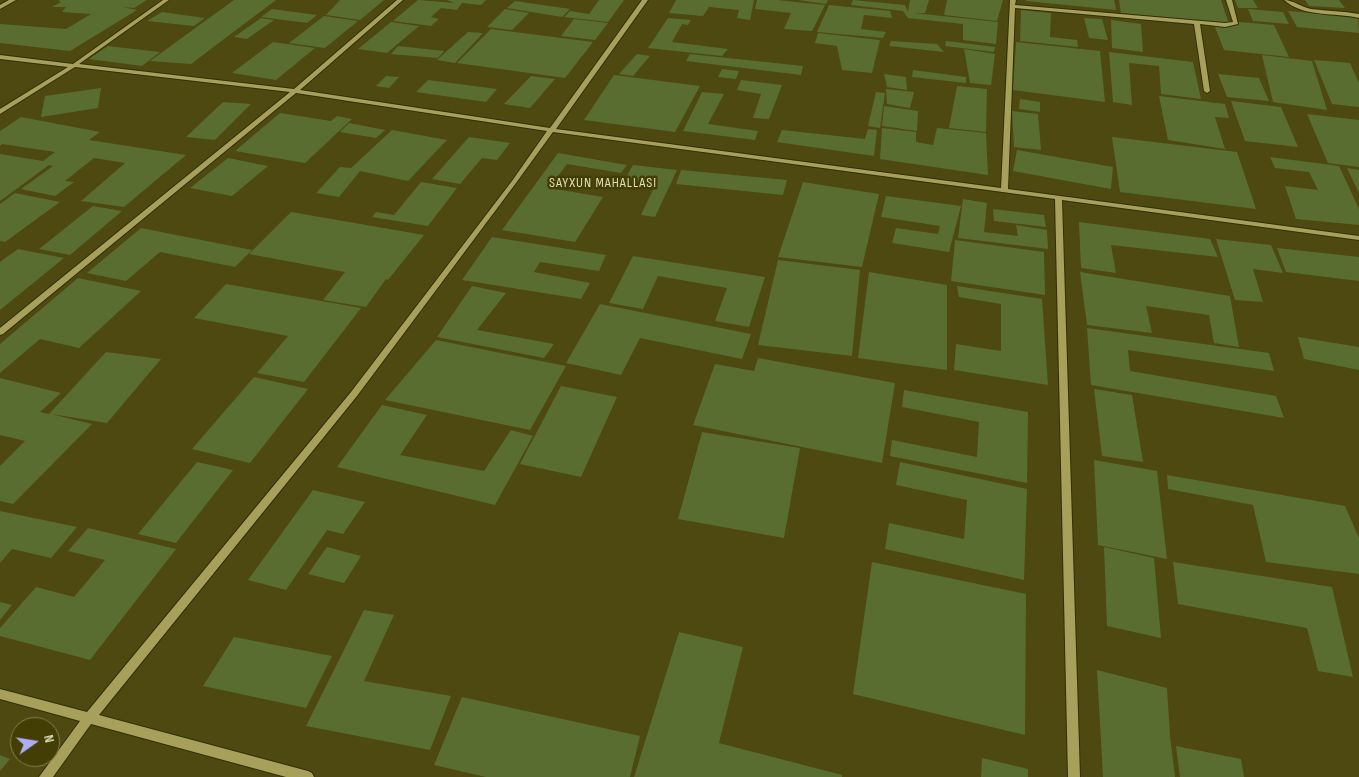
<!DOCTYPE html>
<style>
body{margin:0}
#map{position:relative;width:1359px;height:777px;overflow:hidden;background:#4d4911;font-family:"Sofia Sans Condensed",sans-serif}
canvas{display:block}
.north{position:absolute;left:10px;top:717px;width:50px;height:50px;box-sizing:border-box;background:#433e03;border:1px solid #817e4d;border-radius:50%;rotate:77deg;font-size:14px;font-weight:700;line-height:20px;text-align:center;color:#dfddbb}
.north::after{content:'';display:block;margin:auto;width:18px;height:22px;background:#afaefa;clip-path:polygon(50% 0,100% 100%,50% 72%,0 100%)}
</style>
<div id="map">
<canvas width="1359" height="777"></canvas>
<div class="north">N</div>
</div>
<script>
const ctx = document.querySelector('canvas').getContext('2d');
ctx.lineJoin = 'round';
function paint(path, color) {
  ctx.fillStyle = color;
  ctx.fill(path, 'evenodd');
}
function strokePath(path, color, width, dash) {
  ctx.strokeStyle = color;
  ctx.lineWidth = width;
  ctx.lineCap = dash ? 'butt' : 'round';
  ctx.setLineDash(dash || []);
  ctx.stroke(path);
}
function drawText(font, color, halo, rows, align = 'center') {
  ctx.font = font + ' "Sofia Sans Condensed",sans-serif';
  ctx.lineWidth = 5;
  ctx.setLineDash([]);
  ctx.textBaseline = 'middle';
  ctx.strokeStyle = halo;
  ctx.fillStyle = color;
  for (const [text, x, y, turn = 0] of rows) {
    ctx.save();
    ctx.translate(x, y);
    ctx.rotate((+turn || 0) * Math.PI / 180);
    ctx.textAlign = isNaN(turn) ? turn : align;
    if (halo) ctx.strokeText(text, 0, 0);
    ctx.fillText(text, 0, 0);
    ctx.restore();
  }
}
const building = new Path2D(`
 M58,0H147L134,8L123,7L137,10L70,51L0,43V24L66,29L91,14L62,12L66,7H52L61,2Z
 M234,0H276L191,64L150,61Z
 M340,0H384L360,20L326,15Z
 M418,0L454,3L447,0H486L481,5L462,3L457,10L441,8L431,17L439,19L431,26L393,21Z
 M599,0H624L608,22L564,17L570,11L589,14Z
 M676,0H754L750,20L737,18L739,10L709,7L703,16L669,13Z
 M757,0H777L825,5L812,31L784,29L791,13L755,9Z
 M797,0H828L826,4Z
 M853,0L905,5L908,12L910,0H929L925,13H914L998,22L996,44L963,40V24L908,18L903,11L851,5Z
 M947,0H1003L997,21L944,15Z
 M1026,0H1114L1116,10L1026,1Z
 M1119,0H1221L1228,21L1274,25L1289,57L1224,50L1213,22L1121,13Z
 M1235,0H1253L1258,8H1238Z
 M1305,0H1339L1345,8L1309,6Z
 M515,1L570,9L562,17L507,8Z
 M829,5L890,11L892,18L864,15L861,29L886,32L883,38L817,32Z
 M272,9L317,15L307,23L261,17Z
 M505,9L529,13L512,30L487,27Z
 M1248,9L1283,12L1289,24L1253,21Z
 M1021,10L1051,13L1050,37L1077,40L1078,47L1020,41Z
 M1288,11L1358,17L1359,33L1297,27Z
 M162,12L205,18L194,26L147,21Z
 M324,16L358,21L325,48L289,43Z
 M261,18L274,20L247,39L234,37Z
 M668,18L691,20L688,25L682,24L672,42L728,49L722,56L648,48Z
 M1084,18L1102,19L1108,40L1089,38Z
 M574,19L608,23L595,40L561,36Z
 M1111,20L1141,24L1143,52L1112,48Z
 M391,22L419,26L387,53L358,49Z
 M491,29L593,42L565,78L457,63Z
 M468,32L483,33L455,63L437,60Z
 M818,33L880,40L872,73L842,70L837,46L815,43Z
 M891,41L937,44L944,52L889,46Z
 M946,41L995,47L994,52L945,46Z
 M273,42L315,48L276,80L232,73Z
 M1016,42L1100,51L1105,102L1013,90Z
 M108,46L160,52L142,66L89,59Z
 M398,46L444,51L438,58L391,54Z
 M964,49L995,54L991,85L970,83Z
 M1109,52L1193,62L1201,99L1161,94L1159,66L1129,63L1132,105L1113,102Z
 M637,54L650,56L633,76L619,74Z
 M690,54L803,66L801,75L686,61Z
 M1262,55L1312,61L1327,110L1273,102Z
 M1314,60L1350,63L1359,83V107L1332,104Z
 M722,69L739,71L736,79L718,77Z
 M913,70L966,77V83L912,77Z
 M884,74L906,77L907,90L887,87Z
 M1218,74L1259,78L1269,101L1227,97Z
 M614,75L700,86L675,132L584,120Z
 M386,76L399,77L389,88L376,86Z
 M531,76L555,79L530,108L504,104Z
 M428,80L497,89L486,102L416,92Z
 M741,80L782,85L769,119L753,118L761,94L737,90Z
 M957,86L987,89L986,132L949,128Z
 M101,88L98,108L41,117L45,96Z
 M886,89L914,92L910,108L887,104Z
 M702,92L724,94L708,124L758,131L755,140L683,131Z
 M876,92L885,93L880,128L868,126Z
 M1159,96L1225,104L1229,118L1215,117L1225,149L1168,140Z
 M1020,99L1040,102V112L1019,109Z
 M1231,101L1281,107L1298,147L1245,141Z
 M223,102L251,104L215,140L186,137Z
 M884,106L918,111L917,131L882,126Z
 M1012,111L1038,114L1041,150L1014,147Z
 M280,113L331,121L337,116L352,119L305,163L235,151Z
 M1307,114L1359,120V167L1328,163Z
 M21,117L100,132L89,140L186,155L124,207L81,201L125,163L94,158L65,181L74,182L55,196L21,189L53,166L49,165L0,201V154L43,161L55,152L2,144L0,146V131Z
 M349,123L385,130L376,138L340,132Z
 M882,128L916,132V142L933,145L937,128L986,133L988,175L880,159Z
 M868,129L877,130L874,156L777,142L782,130L865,139Z
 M392,130L447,140L408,181L360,171L339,197L316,193L340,167L351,168Z
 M469,137L510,143L497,160L482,158L460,184L432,179Z
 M1112,137L1237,152L1256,209L1120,192Z
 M1017,150L1113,167L1111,189L1013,171Z
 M558,153L627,165L621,173L567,164L549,188L603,197L575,242L502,230Z
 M1270,157L1339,166L1359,209V225L1296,219L1285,186L1318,190L1309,172L1275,168Z
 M228,158L268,166L232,196L190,188Z
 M633,165L677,170L655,217L641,215L656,183L625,179Z
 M1347,168L1359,170V193Z
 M681,170L787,180L783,195L676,184Z
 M421,182L457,188L428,226L372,217L376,212L394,215Z
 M803,182L879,194L862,267L778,257Z
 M15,193L60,202L5,242L0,241V204Z
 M886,196L961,206L949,252L892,243L896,228L938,234L940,226L881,217Z
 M963,199L987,203L984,232L1018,236L1016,225L1047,230L1048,249L958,238Z
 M93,206L122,211L70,255L39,249Z
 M993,209L1044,215L1046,227L994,221Z
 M291,212L424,235L388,280L386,279L366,307L323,300L345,272L249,254Z
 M1079,222L1210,239L1218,257L1111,245L1116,273L1081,268Z
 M141,228L252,250L235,267L160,252L126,281L87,273Z
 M492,237L606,255L599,271L540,262L534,272L590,283L581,299L462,280Z
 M1216,239L1271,245L1283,273L1253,269L1263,302L1235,300Z
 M955,240L1044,252L1045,295L951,281Z
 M1277,248L1359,257V281L1286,272Z
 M18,249L64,258L0,310V262Z
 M633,256L765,277L749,327L715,321L727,288L658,276L643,309L609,303Z
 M778,260L860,270L852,356L758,345Z
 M869,272L947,285V370L858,358Z
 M1080,272L1230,296L1239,347L1214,343L1209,315L1146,306L1152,333L1087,325Z
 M78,278L141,291L79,348L40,339L0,373V344Z
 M226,284L361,308L304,382L257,373L288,336L194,318Z
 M472,286L506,293L477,330L554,344L544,358L437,337Z
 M957,286L1042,299L1048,385L954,370L956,344L1001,351V304L959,297Z
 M600,304L751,334L742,359L640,338L621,375L566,363Z
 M1087,328L1269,353L1274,371L1128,350L1130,371L1276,396L1284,418L1091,385Z
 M1298,337L1359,347V370L1304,359Z
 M436,340L566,366L530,430L385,400Z
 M106,352L161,359L107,423L51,414L92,424L13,504L0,501V466L25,441L0,435V378L61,393L40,412L49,414Z
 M758,358L895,383L882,463L693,425L715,364L754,371Z
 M254,377L308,389L250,463L192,449Z
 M561,386L617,397L581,477L520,464Z
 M1094,389L1132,395L1143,462L1102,456Z
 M904,390L1028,412L1027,483L890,456L892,440L977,457L979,422L902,407Z
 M382,405L427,415L400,455L484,471L511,430L533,436L495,505L337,467Z
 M702,432L800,448L784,538L678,519Z
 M1094,460L1157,471L1167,559L1098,545Z
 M197,462L233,470L176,543L138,534Z
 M900,462L1027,489L1024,580L885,549L889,523L964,539L967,500L896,485Z
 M1167,475L1345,506L1359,538V574L1266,562L1253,505L1168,489Z
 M313,490L365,502L343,534L327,530L286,590L248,580Z
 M0,511L77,527L51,558L12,549L0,563Z
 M88,528L176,549L90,660L0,636V628L36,587L74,597L105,560L68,551Z
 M327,547L361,556L344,583L308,574Z
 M1104,547L1154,558L1161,638L1107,626Z
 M872,562L1026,594L1025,735L853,694Z
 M1173,562L1332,587L1353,677L1318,671L1307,628L1178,604Z
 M0,602L12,605L0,620Z
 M364,610L394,615L364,681L451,696L430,750L306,726Z
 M679,632L743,647L719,743L842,775V777H634Z
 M234,637L332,656L306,708L203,686Z
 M1097,670L1167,688L1170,736L1175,777H1103Z
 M462,697L640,736L630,777H486L434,765Z
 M1176,746L1241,759L1244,777H1180Z
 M0,755L10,759L0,771Z
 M982,758L1028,769V777H981Z`);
const minor = new Path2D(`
 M9,0H16L0,9V5Z
 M163,0H169L79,64L294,89L397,0H403L300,90L550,128L642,0H648L556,129L1001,188L1010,0H1016L1015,5L1225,23L1233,22L1226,0H1232L1238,24L1225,27L1200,24L1210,91L1207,93L1204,91L1194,24L1015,8L1008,189L1359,236V240L1062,200L1080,777H1068L1055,199L553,132L516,183L357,396L99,715L308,771L312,773L314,777H286L91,724L53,777H39L80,721L0,699V689L87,712L351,392L512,181L547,131L296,93L3,334L0,335V328L290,92L75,67L0,114V109L68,67L0,59V55L73,64Z
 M1284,0C1293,0 1301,7 1311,9C1327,11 1343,11 1359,14V18C1335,12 1304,18 1284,0Z`);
const farNeighbourhoodnames = [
 ["SAYXUN MAHALLASI",603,183]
];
paint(building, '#596d30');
strokePath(minor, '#322e08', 2);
paint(minor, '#a6a05a');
ctx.letterSpacing = '1px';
drawText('14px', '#dfddbb', '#433e03', farNeighbourhoodnames);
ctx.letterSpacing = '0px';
</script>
